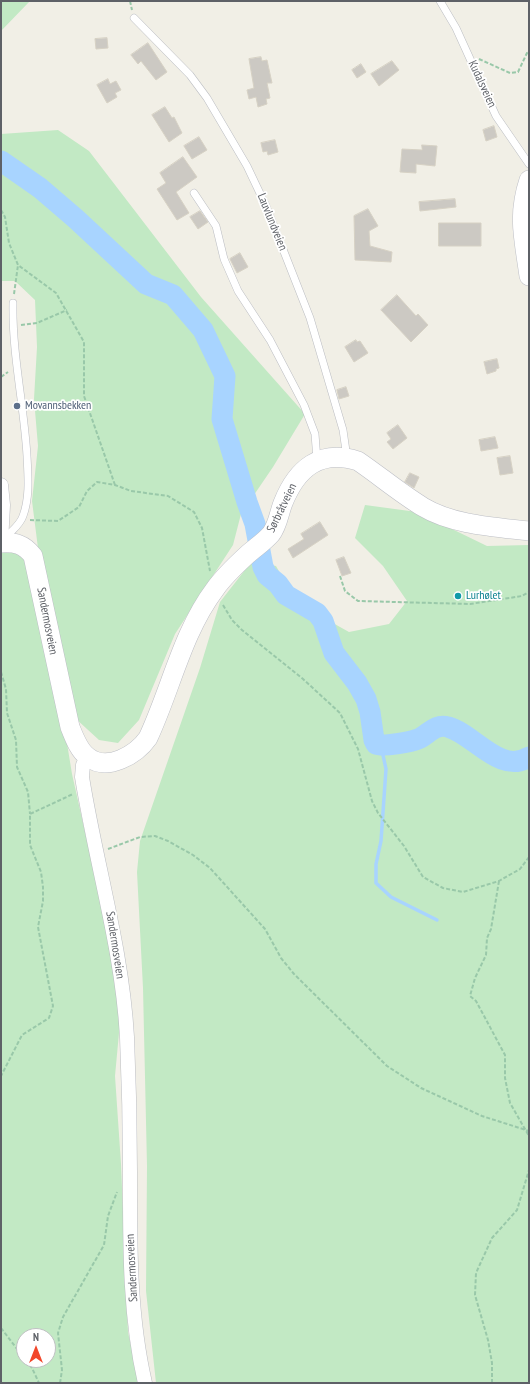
<!DOCTYPE html>
<meta charset="utf-8">
<style>
body{margin:0}
#map{position:relative;width:530px;height:1384px;overflow:hidden;background:#f1efe6;font-family:"PT Sans Narrow",sans-serif}
canvas{display:block}
.frame{position:absolute;inset:0;border:2px solid #5e6167;pointer-events:none}
.north{position:absolute;left:16px;top:1328px;width:40px;height:40px;box-sizing:border-box;background:#fff;border:1px solid #bfc0c2;border-radius:50%;rotate:0deg;font-size:11px;font-weight:700;line-height:16px;text-align:center;color:#5e6167}
.north::after{content:'';display:block;margin:auto;width:14px;height:18px;background:#f2472b;clip-path:polygon(50% 0,100% 100%,50% 72%,0 100%)}
</style>
<div id="map">
<canvas width="530" height="1384"></canvas>
<div class="frame"></div>
<div class="north">N</div>
</div>
<script>
const ctx = document.querySelector('canvas').getContext('2d');
ctx.lineJoin = 'round';
function paint(path, color) {
  ctx.fillStyle = color;
  ctx.fill(path, 'evenodd');
}
function strokePath(path, color, width, dash) {
  ctx.strokeStyle = color;
  ctx.lineWidth = width;
  ctx.lineCap = dash ? 'butt' : 'round';
  ctx.setLineDash(dash || []);
  ctx.stroke(path);
}
function drawText(font, color, halo, rows, align = 'center') {
  ctx.font = font + ' "PT Sans Narrow",sans-serif';
  ctx.lineWidth = 3.5;
  ctx.setLineDash([]);
  ctx.textBaseline = 'middle';
  ctx.strokeStyle = halo;
  ctx.fillStyle = color;
  for (const [text, x, y, turn = 0] of rows) {
    ctx.save();
    ctx.translate(x, y);
    ctx.rotate((+turn || 0) * Math.PI / 180);
    ctx.textAlign = isNaN(turn) ? turn : align;
    if (halo) ctx.strokeText(text, 0, 0);
    ctx.fillText(text, 0, 0);
    ctx.restore();
  }
}
const green = new Path2D(`
 M1,1H30L1,31Z
 M58,130L89,151L201,297L305,414L273,467L241,514L233,545L175,634L139,720L118,743L99,740L75,718L39,556L32,501L38,446L34,399L37,347L35,300L15,281H1V134Z
 M365,505L417,512L487,546L529,545V1383H156L146,1291L147,1166L143,988L137,872L140,841L200,668L220,602L252,561L276,566L297,603L349,632L389,624L407,601L383,566L355,538Z
 M1,552L20,553L29,564L65,731L72,774L99,894L113,969L120,1022L115,1076L121,1164L128,1332L139,1383H1ZM24,1336H48V1360H24Z`);
const stream = new Path2D(`
 M381,746L386,769L381,841L376,864V883L391,897L437,920`);
const river = new Path2D(`
 M1,161L40,188L75,218L146,284L173,295L203,330L225,376L222,419L247,502L255,524L263,567L267,575L278,584L286,595L317,613L323,621L334,653L357,683L366,699L370,712L374,740L376,744C383,747 411,742 418,739C428,735 435,723 448,727C474,734 500,775 529,757`);
const building = new Path2D(`
 M107,38L108,48L96,49L95,39Z
 M148,43L167,72L156,80L141,61L138,64L131,55Z
 M261,57L262,61L267,60L272,83H267L270,98L266,99L267,104L258,107L256,97L249,99L247,90L254,88L249,59Z
 M392,61L399,70L379,86L371,74Z
 M361,64L366,72L357,78L352,70Z
 M108,79L110,84L116,81L121,90L115,93L117,97L107,103L97,85Z
 M165,107L172,118L174,117L182,133L169,142L152,115Z
 M494,126L497,137L486,141L483,130Z
 M199,137L207,150L192,159L184,146Z
 M275,140L278,152L268,155L267,151L263,152L261,143Z
 M422,145L437,146L435,166L416,164V173L400,172L402,149L422,150Z
 M183,157L197,177L176,192L189,213L177,220L157,189L166,183L160,173Z
 M455,199L456,207L420,211L419,202Z
 M368,209L378,226L369,231L370,246L392,252L391,262L355,260L354,216Z
 M200,211L208,222L198,229L190,217Z
 M439,223H481V246H439Z
 M240,253L248,267L237,273L230,259Z
 M397,295L416,316L418,314L428,325L411,342L381,310Z
 M356,340L357,342L360,341L368,353L354,362L345,347Z
 M497,359L499,368L496,369V371L487,374L484,362Z
 M346,387L349,396L339,399L337,390Z
 M398,425L407,438L393,449L387,442L391,439L387,433Z
 M495,437L498,448L481,451L479,440Z
 M510,456L513,473L500,475L497,458Z
 M410,473L419,477L414,488L405,482Z
 M320,522L328,535L293,558L288,549L304,539L301,534Z
 M344,557L351,573L342,576L336,560Z`);
const path = new Path2D(`
 M130,1L132,10
 M479,59L510,73L518,72L527,53L529,52
 M1,210L5,217L9,243L18,265L56,293L84,342V396L115,485
 M14,294L18,265
 M21,325L37,323L67,310
 M1,377L8,372
 M30,520L58,521L79,507L87,491L97,482L115,485L131,491L168,496L194,512L202,528L210,571
 M340,576L345,591L358,601L470,604L522,596L529,592
 M223,605L232,620L242,630L303,679L340,713L358,749L372,801L378,813L404,846L423,877L443,888L463,892L499,881L520,869L529,857
 M1,672L6,689L7,713L16,740L17,767L28,792L30,814
 M108,849L140,837L155,836L168,841L193,855L210,868L265,929L281,958L294,974L387,1066L421,1088L482,1116L529,1131
 M499,881L491,929L487,938L486,955L475,978L470,996L476,1001L505,1055V1078L510,1103L529,1136
 M1,1083V1076L22,1035L49,1018L53,1006L38,927L43,901V887L41,872L30,845V814L73,794
 M1,1328L24,1358
 M26,1360L32,1368L39,1383
 M60,1383L62,1370L58,1333L63,1317L104,1245L108,1216L117,1192
 M492,1383V1363L488,1340L475,1295L476,1273L492,1238L517,1210L529,1170`);
const lane = new Path2D(`
 M440,1L456,28L496,116L529,164
 M134,18L190,75L207,98L247,166L266,206L310,318L343,430L347,458
 M194,193L216,226L224,259L238,291L270,340L304,405L315,434L317,460
 M4,540C10,531 19,527 23,516C30,497 28,476 27,456C24,405 12,354 13,303`);
const street = new Path2D(`
 M1,485L3,505L1,543
 M88,757L83,765L82,777C96,864 122,948 127,1037C129,1082 130,1127 130,1172C130,1242 129,1314 145,1383`);
const secondary = new Path2D(`
 M529,180C517,216 524,239 529,276
 M1,543C15,542 24,544 33,556L70,727C74,737 79,751 88,757C107,772 136,755 148,738C171,689 182,633 215,589C224,576 236,565 248,554C256,547 264,542 271,534C278,525 279,513 283,503C297,468 320,449 358,461C380,476 400,493 423,507C453,525 495,527 529,531`);
const markers = [
 [17,406,4,"#5c6f8a"],
 [458,596,4,"#0f9aa8"]
];
const streetNames = [
 ["Kudalsveien",482,84,65],
 ["Lauvlundveien",272,222,68],
 ["Sørbråtveien",282,508,-64],
 ["Sandermosveien",47,621,79],
 ["Sandermosveien",115,945,81],
 ["Sandermosveien",132,1268,-93]
];
const serviceNames = [
 ["Movannsbekken",25,406]
];
const cultureNames = [
 ["Lurhølet",466,596]
];
paint(green, '#c2e9c4');
strokePath(stream, '#a8d4ff', 3.5);
strokePath(river, '#a8d4ff', 21);
paint(building, '#ccc9c3');
strokePath(building, '#d6d1c4', 1);
strokePath(lane, '#bbbdc2', 8);
strokePath(street, '#bbbdc2', 15);
strokePath(secondary, '#bcbec5', 20);
strokePath(path, '#99c8a9', 2, [4, 2]);
strokePath(lane, '#fff', 7);
strokePath(street, '#fff', 14);
strokePath(secondary, '#fff', 19);
for (const [x, y, r, color] of markers) {
  const dot = new Path2D();
  dot.arc(x, y, r, 0, 2 * Math.PI);
  ctx.fillStyle = color;
  ctx.fill(dot);
  strokePath(dot, '#fff', 1.5);
}
drawText('12px', '#5e6167', '#fff', streetNames);
drawText('12px', '#4e5e75', '#fff', serviceNames, 'left');
drawText('12px', '#0d838f', '#fff', cultureNames, 'left');
</script>
